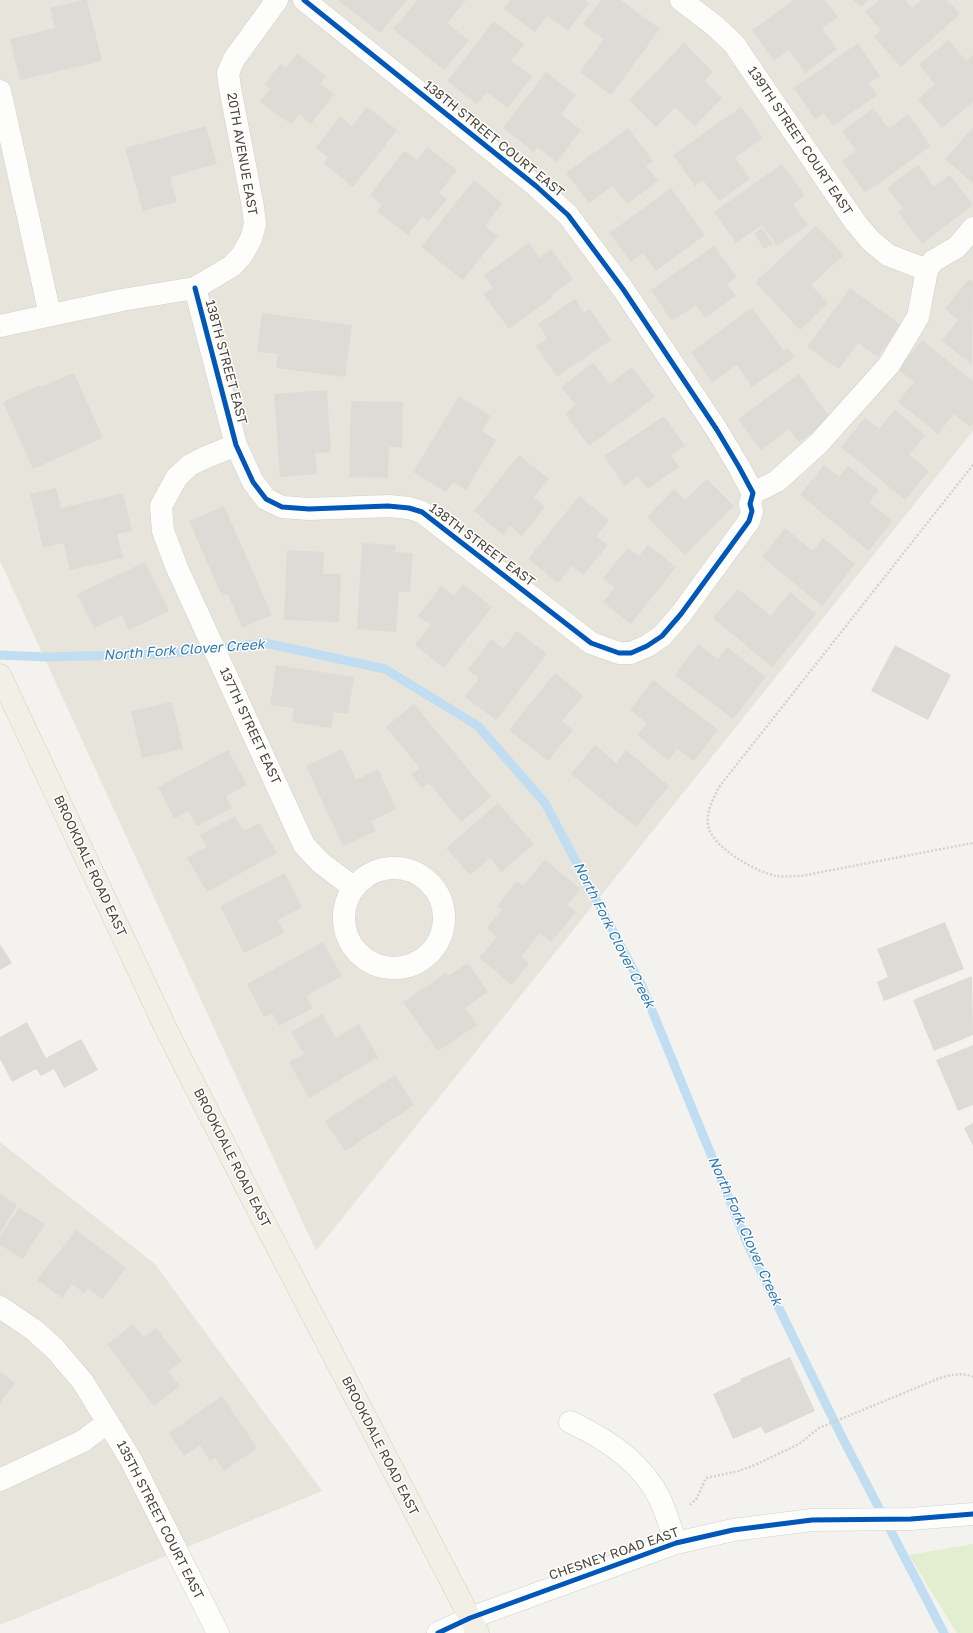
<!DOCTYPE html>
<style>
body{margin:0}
canvas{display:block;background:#f4f2ee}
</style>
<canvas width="973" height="1633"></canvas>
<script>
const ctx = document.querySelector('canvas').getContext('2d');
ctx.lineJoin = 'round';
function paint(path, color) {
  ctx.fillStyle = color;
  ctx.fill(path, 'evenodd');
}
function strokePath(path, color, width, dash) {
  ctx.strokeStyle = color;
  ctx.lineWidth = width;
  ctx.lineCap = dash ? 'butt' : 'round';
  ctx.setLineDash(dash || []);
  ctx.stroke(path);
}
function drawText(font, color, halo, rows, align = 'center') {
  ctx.font = font + ' "Golos Text",sans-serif';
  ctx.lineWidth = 3;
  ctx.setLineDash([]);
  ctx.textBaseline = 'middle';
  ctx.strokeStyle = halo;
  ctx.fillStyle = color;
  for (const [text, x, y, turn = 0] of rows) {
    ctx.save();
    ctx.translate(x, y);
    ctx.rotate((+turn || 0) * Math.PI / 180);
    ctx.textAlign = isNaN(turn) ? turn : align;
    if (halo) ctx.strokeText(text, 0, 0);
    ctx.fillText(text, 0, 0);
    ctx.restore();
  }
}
const residential = new Path2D(`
 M0,0H973V431L316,1251L0,561Z
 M0,1142L155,1264L322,1491L0,1625Z`);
const green = new Path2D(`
 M973,1544V1633H957L909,1555Z`);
const stream = new Path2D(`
 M0,655L45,657L165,654L265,643L385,669L478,726L545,803L642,986L748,1245L842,1437L944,1633`);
const building = new Path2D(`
 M83,0H87L102,61L20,80L10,39L55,28L50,8Z
 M338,0H407L380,33Z
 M418,0H466L447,23L469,40L444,70L393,29Z
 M510,0H585L589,3L568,31L547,16L535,32L504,9Z
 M601,0H621L660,29L611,95L580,72L604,39L583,24Z
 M794,0H825L838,17L822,29L837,49L805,73L789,50L774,61L752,30Z
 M853,0H868L861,7Z
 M879,0H905L912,8L922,0H947L960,14L901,67L874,37L881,30L865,12Z
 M494,21L524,44L511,61L532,76L508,108L487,92L477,104L447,81Z
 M949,40L966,61L973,55V102L942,128L918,99L935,84L919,64Z
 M684,43L713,72L705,81L722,98L695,126L675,107L656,127L629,100Z
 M858,43L880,76L869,83L877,95L833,126L824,113L815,119L794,88Z
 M297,53L326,76L320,84L334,94L311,124L299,114L291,124L260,102L270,89L265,84L281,63L286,68Z
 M546,72L576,95L561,114L581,130L557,162L537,147L534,152L503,128Z
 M367,107L397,130L353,187L323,163L328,157L316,148L340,116L352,126Z
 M741,107L763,138L735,158L750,179L719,201L703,180L695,186L673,155Z
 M873,108L889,129L908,114L931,146L865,193L842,161L856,150L842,131Z
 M206,126L217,164L170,177L177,202L143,211L125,148Z
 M973,127V183L945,159Z
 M628,128L653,161L646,166L658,181L627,204L613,186L589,203L566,173Z
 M427,147L457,170L439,193L447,199L429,221L422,216L408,235L377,211L382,205L370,195L404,151L417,160Z
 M782,164L805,196L793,204L808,225L777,246L762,225L736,243L714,212Z
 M918,165L934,187L950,175L973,205L922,244L898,212L903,208L887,188Z
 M474,180L502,203L485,226L498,236L463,280L421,247Z
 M671,188L705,235L656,271L643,253L631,262L609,233Z
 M816,226L844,255L811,285L828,303L800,330L755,282Z
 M762,228L773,244L764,249L754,233Z
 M529,243L539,258L551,249L573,279L551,295L553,297L509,329L483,294L493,288L484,275Z
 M714,246L737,277L727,284L736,296L705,318L696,305L672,321L651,290Z
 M969,279L973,282L972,365L942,341L958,320L945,309Z
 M850,288L901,325L878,357L858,343L839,369L807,347Z
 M575,299L584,313L590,309L611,340L557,377L536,346L547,338L538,324Z
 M752,308L784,351L788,348L795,357L752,387L737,365L712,382L691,352Z
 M262,313L352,325L345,377L276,368L278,354L257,352Z
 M922,340L973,381V423L970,427L954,414L938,434L898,402L914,382L898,369Z
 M593,363L610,384L632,367L655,397L589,446L565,414L576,405L561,387Z
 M74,373L103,438L33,469L3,402L40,385L41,387Z
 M799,374L831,419L799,442L789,429L761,450L738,419Z
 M327,390L331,452L315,453L317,474L280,477L274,394Z
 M459,396L491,416L482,431L496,440L466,490L453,482L446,492L413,472Z
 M351,401L403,402L402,447H389L388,478L349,477Z
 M895,410L925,435L909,455L929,471L905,500L841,447L865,418L879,429Z
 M664,416L685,446L671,455L679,467L647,489L638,476L624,486L604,456Z
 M519,455L549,479L534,497L545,507L522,536L510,526L503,535L474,511Z
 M824,465L839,477L848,466L879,490L869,502L892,521L869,551L800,495Z
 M707,479L734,506L685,555L647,517L674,489L685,500Z
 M56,488L61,508L123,493L132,531L117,534L123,558L70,570L64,543L43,548L30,494Z
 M579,496L609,520L596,536L608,545L583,575L572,566L558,583L528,559Z
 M224,506L272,615L242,628L228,594L222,596L189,521Z
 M785,528L813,551L823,538L855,564L822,606L762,557Z
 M362,543L396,545L395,552L413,553L410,592H399L396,632L357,629Z
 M648,545L676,567L631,624L603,602L615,588L603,578L628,548L639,556Z
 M287,550L324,552L323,574H341L339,622L284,620Z
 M145,562L169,611L129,630L122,615L94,628L77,594Z
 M463,584L492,607L444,668L415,645L431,625L418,616L441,586L454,596Z
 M738,589L771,616L790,592L816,614L772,667L713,618Z
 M517,631L547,654L496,720L465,697L479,678L468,670L491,639L503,649Z
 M698,644L718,659L727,647L766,677L733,719L675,675Z
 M895,645L951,675L928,720L871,691Z
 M276,665L354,677L348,714L334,712L331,728L292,722L294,708L270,705Z
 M555,673L583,696L562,721L573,730L548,761L509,730Z
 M653,680L718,730L694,761L677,749L668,760L637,735L647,723L630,710Z
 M172,702L183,749L142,758L131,711Z
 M414,704L491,797L461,822L429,783L422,788L411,775L420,768L386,727Z
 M595,745L616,763L626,750L669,786L636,827L571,774Z
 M342,749L356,780L378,769L396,809L371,821L376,831L343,846L306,766Z
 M228,750L247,785L226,796L232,808L197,826L188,811L174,819L158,787Z
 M498,803L534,844L501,872L490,858L470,875L446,848Z
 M235,816L244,831L259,823L277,853L207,892L187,858L207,846L200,835Z
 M545,860L580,889L567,905L576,912L551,942L540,933L521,957L529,963L512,985L479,958L497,937L487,928L502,910L497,906L517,881L523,886Z
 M285,873L302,907L278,920L284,933L244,953L220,906Z
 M945,922L964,969L884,1001L877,982L888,977L877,949Z
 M323,942L342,976L306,996L313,1008L279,1026L272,1013L264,1017L247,984Z
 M0,944L12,963L0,970Z
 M468,963L488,992L465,1008L477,1025L438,1051L403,1002L446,973L448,976Z
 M972,976L973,1035L934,1051L913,1000Z
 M322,1014L336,1038L359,1024L378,1057L309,1098L289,1062L304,1054L291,1032Z
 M27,1022L46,1058L81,1039L98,1070L64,1088L54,1069L41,1076L36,1069L12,1082L0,1059V1037Z
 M973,1045V1105L958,1111L936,1060Z
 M395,1075L414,1105L345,1151L325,1121Z
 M973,1123V1146L964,1128Z
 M0,1194L17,1205L0,1234Z
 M19,1208L45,1224L23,1259L0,1245V1237Z
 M76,1230L126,1268L102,1299L88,1288L84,1293L72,1284L62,1298L37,1280Z
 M133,1324L144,1338L156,1328L182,1361L168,1372L180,1386L154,1406L107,1344Z
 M790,1357L815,1411L765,1434L761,1427L733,1439L713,1394L741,1381L740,1379Z
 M0,1372L15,1383L0,1403Z
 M222,1396L257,1448L224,1471L215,1457L210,1461L200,1445L184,1456L169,1433Z`);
const path = new Path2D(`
 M973,465L719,787C713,800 706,811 708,825C711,847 757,873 777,876C784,877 793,876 801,876L973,843
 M690,1505L697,1498L706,1478L739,1471L757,1464L799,1444L819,1428L940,1378C950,1375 963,1372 973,1377`);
const minor = new Path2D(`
 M681,0L715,26L734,44L855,222L871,241L888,255L927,270
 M0,91L50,315
 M195,288L236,445L253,482L266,499L282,507L309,509L388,506L409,508L422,512L591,643L619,653H631L647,646L662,636L681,614L749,521L752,511L750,504L753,493L739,467L717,430L623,289L568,215L536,186L304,0
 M0,326L122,300L195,288L232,266L242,255L251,239L255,224L253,207L230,88L228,73L234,59L277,0
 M236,445L204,458L190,465L177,477L161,506L163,531L177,568L304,845L320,862L354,888
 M753,493L777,481L819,443L889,365L918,317L927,270L933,261L957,247L973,228
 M344 918a50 50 0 1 1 100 0a50 50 0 1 1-100 0Z
 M0,1307L34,1330L55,1349L83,1382L131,1460L218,1633
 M570,1422C605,1438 642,1462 660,1499C666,1513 671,1528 676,1543
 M0,1480L83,1441L107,1423
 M438,1633L470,1618L676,1543L733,1530L812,1520L911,1519L973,1514`);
const major = new Path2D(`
 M0,675L167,1031L264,1222L478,1633`);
const cycleway = new Path2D(`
 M195,288L236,445L253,482L266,499L282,507L309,509L388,506L409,508L422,512L591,643L619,653H631L647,646L662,636L681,614L749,521L752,511L750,504L753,493L739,467L717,430L623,289L568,215L536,186L304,0
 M438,1633L470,1618L676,1543L733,1530L812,1520L911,1519L973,1514`);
const streetNames = [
 ["138TH STREET COURT EAST",494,139,39],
 ["139TH STREET COURT EAST",800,141,56],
 ["20TH AVENUE EAST",242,154,80],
 ["138TH STREET EAST",226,362,75],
 ["138TH STREET EAST",482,545,37],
 ["137TH STREET EAST",250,726,65],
 ["BROOKDALE ROAD EAST",90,866,65],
 ["BROOKDALE ROAD EAST",232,1158,63],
 ["BROOKDALE ROAD EAST",380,1446,63],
 ["135TH STREET COURT EAST",160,1520,63],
 ["CHESNEY ROAD EAST",614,1554,-19]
];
const waterNames = [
 ["North Fork Clover Creek",184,650,-4],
 ["North Fork Clover Creek",614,935,63],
 ["North Fork Clover Creek",745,1231,66]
];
paint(residential, '#e7e4dc');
paint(green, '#e1eecf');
strokePath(stream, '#c0ddf1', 9);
paint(building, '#dedbd6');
strokePath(minor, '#d2d0cb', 23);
strokePath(major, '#d6cebb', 23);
strokePath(path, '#d3d2cc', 2.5, [2, 2]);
strokePath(minor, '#fdfdfc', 22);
strokePath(major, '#f2efe6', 22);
strokePath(cycleway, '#0057b8', 5);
drawText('13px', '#4b4439', '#fff', streetNames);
drawText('italic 14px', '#2e7ab2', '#fff', waterNames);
</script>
